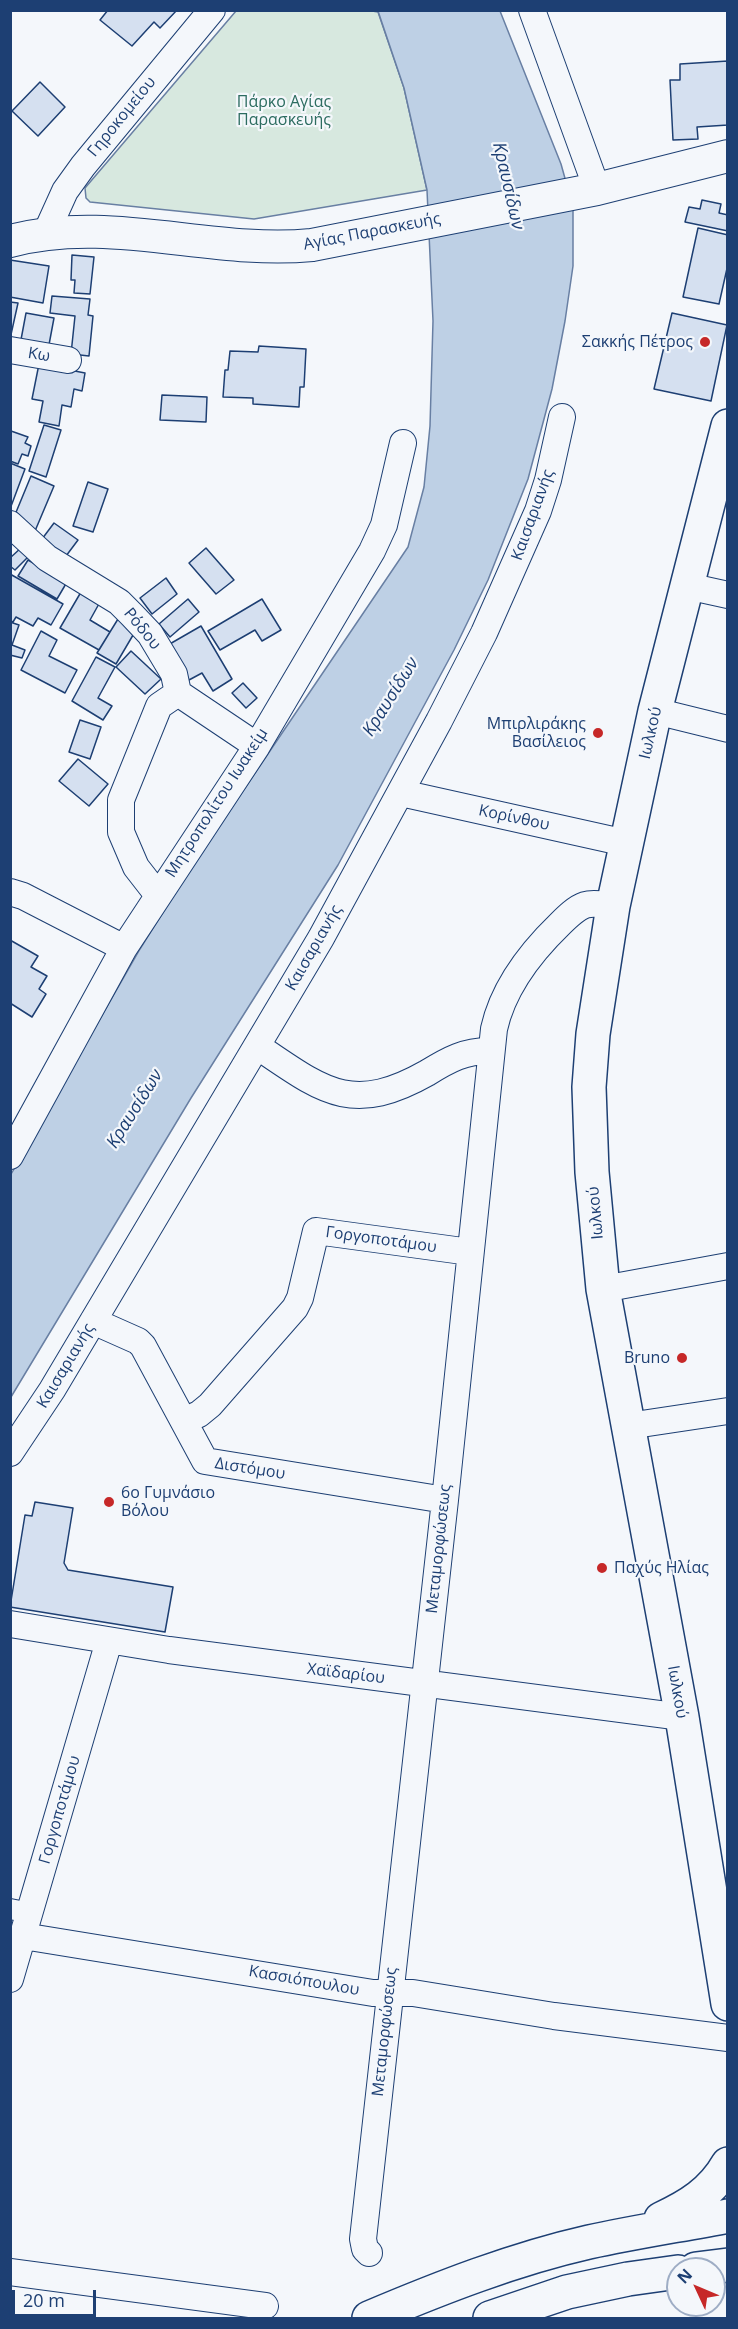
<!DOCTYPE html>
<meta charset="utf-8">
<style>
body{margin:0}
#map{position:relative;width:738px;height:2329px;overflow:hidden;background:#f4f7fb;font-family:"Open Sans",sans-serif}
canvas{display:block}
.frame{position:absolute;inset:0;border:12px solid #1d3f73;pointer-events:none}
.north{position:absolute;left:666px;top:2257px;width:60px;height:60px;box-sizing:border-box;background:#f4f7fb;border:2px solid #9eadc5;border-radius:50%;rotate:314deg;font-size:16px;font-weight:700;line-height:24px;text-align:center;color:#1d3f73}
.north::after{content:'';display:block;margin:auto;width:21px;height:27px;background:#c62828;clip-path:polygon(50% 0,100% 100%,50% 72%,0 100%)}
.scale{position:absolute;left:12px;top:2290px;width:84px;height:27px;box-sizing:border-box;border:3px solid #1d3f73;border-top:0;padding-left:8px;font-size:18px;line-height:21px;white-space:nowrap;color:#1d3f73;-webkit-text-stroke:4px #f4f7fb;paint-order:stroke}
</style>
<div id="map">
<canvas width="738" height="2329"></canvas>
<div class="frame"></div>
<div class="north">N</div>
<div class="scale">20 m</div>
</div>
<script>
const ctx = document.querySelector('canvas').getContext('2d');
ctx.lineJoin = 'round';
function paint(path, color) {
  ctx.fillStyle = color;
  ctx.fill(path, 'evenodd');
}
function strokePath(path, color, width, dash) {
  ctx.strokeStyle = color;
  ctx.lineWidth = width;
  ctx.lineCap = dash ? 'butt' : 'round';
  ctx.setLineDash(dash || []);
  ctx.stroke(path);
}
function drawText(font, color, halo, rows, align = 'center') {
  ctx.font = font + ' "Open Sans",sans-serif';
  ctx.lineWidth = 4.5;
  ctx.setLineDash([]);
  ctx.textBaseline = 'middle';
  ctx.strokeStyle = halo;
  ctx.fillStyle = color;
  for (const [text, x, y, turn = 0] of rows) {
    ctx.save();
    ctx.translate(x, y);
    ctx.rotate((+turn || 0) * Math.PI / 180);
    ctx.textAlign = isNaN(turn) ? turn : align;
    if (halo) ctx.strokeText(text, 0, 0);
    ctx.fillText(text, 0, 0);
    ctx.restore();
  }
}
const green = new Path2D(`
 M366,10L378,12L404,88L427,190L254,219L90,202L86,198L85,188L236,11Z`);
const water = new Path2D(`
 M378,11H500L561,164L573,207V266L565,321L552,389L528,479L488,580L454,650L338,865L191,1098L11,1397L10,1176L140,949L188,872L408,547L424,487L430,426L433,321L427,190L404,88Z`);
const building = new Path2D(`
 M108,10H177L160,28L154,22L132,46L100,20Z
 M728,61V125L697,127L698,139L673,140L670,80H680V64Z
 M40,82L65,107L38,136L12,111Z
 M702,200L721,204L719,213L728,215V231L685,222L689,207L700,209Z
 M698,228L728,235V264L719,304L683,297Z
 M72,255L94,257L90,294L74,293L75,280H71Z
 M10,260L49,266L43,303L10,297Z
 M52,296L90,299L88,315L93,316L89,356L71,354L75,316L50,313Z
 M10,302L18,303L10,339Z
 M26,313L54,318L48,350L20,345Z
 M672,313L727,325L711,401L654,389Z
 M259,346L306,349L304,387H300L299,407L253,404V398L223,397L225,370H228L230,351L258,352Z
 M39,364L85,373L82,391L74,389L71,407L62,405L59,426L39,422L43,401L32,399Z
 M162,395L207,397L206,422L160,420Z
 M44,425L61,430L46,477L29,471Z
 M11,431L28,437L25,443L31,446L28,456L22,454L18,464L10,461Z
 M10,463L25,469L10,509Z
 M31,476L54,486L35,531L12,522Z
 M88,482L108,489L93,532L73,526Z
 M54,523L78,540L66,556L42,539Z
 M22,547L30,555L15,570L10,566V558Z
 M206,548L234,580L216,594L189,563Z
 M28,560L67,582L57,599L18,576Z
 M10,574L63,604L51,625L38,618L33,626L16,617L13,622L10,620Z
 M166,578L177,594L152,614L140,598Z
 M81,592L100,602L90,620L110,632L99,650L60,628Z
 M188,599L199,612L170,637L159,624Z
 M262,599L281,630L262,641L255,630L220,650L208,631Z
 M118,619L136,630L116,664L97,653Z
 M10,622L19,625L12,645L25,650L22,658L10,655Z
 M201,626L232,679L213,691L202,673L189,680L168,645Z
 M41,631L57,640L49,656L77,670L65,693L21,670Z
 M131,651L161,679L145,694L116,667Z
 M96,657L115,667L98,698L112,706L103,720L72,701Z
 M243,683L257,698L246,708L232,693Z
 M80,720L101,727L90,759L69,752Z
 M78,759L108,784L89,806L59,781Z
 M10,940L38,956L31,967L47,976L39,989L46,994L32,1017L10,1003Z
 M35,1502L73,1508L64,1563L68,1570L173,1587L165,1632L10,1607L25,1515L32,1516Z`);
const pedestrian = new Path2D(`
 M10,1909L30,1913`);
const minor = new Path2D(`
 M532,10L597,189
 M46,233L65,191L83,166L212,10
 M10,350L68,360
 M10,524L47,558L119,602L132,615L150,634L174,674L178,693L257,746
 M687,586L728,595
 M655,711L728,729
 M401,793L626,843
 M10,892L23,896L124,948
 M157,894L136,867L121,832V800L159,706L178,693
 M257,1046C322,1090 351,1116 427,1073C448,1060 466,1050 491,1051
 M10,1156L124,948L257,746L372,551L384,525L403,443
 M603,1289L728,1266
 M93,1321L138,1341L143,1346L205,1461L445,1500
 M184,1421L199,1414L210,1405L295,1308L300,1298L316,1231L470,1252
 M628,1426L728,1411
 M10,1453L52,1390L321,938L439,721L484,633L538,511L548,480L562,417
 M10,1624L169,1650L682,1717
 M23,1936L373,1993H413L554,2016L728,2038
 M10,1979L109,1641
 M369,2253L365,2249L363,2239L445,1500L494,1029C503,988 530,953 560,924C567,917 576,908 585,905C594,902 605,905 613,906
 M10,2272L265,2306`);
const tertiary = new Path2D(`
 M10,241C110,214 211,255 312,245L597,189L728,156`);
const secondary = new Path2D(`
 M728,426L655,711L613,906L593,1034L589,1087L592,1172L603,1289L682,1717L728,2004`);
const primary = new Path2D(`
 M661,2219C689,2206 712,2192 728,2164
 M696,2269L728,2265
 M369,2318C440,2288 514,2259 589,2242C635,2232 681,2225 728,2216
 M490,2318L567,2292L628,2279L678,2272`);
const markers = [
 [705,342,6,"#c62828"],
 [598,733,6,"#c62828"],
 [682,1358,6,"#c62828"],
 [109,1502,6,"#c62828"],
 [602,1568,6,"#c62828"]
];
const parkNames = [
 ["Πάρκο Αγίας",284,102],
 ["Παρασκευής",284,120]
];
const streetNames = [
 ["Γηροκομείου",122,117,-51],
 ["Αγίας Παρασκευής",372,232,-11],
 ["Κω",39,355,9],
 ["Καισαριανής",533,515,-70],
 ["Ρόδου",142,629,51],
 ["Ιωλκού",651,733,-77],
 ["Μητροπολίτου Ιωακείμ",217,803,-57],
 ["Κορίνθου",514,818,12],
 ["Καισαριανής",314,948,-60],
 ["Ιωλκού",596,1213,-95],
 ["Γοργοποτάμου",381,1240,8],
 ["Καισαριανής",66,1366,-59],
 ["Διστόμου",250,1469,9],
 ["Μεταμορφώσεως",439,1549,-84],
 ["Χαϊδαρίου",346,1674,7],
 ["Ιωλκού",677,1692,80],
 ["Γοργοποτάμου",60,1810,-74],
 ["Κασσιόπουλου",304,1981,10],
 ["Μεταμορφώσεως",385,2032,-84]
];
const poiNames = [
 ["Σακκής Πέτρος",693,342],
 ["Μπιρλιράκης",586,724],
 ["Βασίλειος",586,742],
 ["Bruno",670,1358],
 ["6ο Γυμνάσιο",121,1493,"left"],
 ["Βόλου",121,1511,"left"],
 ["Παχύς Ηλίας",614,1568,"left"]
];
const waterNames = [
 ["Κραυσίδων",508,186,77],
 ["Κραυσίδων",391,697,-58],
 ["Κραυσίδων",135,1109,-58]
];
paint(green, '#d7e8df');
strokePath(green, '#687fa3', 1.5);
paint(water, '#bed0e5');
strokePath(water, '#687fa3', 1.5);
paint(building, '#d5e0f0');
strokePath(building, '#1d3f73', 1.5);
strokePath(pedestrian, '#1d3f73', 22);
strokePath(minor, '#1d3f73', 28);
strokePath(tertiary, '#1d3f73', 34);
strokePath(secondary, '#1d3f73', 36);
strokePath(primary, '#1d3f73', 36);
strokePath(pedestrian, '#f4f7fb', 20);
strokePath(minor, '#f4f7fb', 26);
strokePath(tertiary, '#f4f7fb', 32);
strokePath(secondary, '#f4f7fb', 33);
strokePath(primary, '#f4f7fb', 33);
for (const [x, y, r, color] of markers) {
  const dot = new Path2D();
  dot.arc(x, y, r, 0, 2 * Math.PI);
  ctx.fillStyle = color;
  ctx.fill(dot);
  strokePath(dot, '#f4f7fb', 2);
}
drawText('16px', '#2c6c60', '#f4f7fb', parkNames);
drawText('16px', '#1d3f73', '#f4f7fb', streetNames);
drawText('16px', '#1d3f73', '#f4f7fb', poiNames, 'right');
drawText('italic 18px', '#1d3f73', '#f4f7fb', waterNames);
</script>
